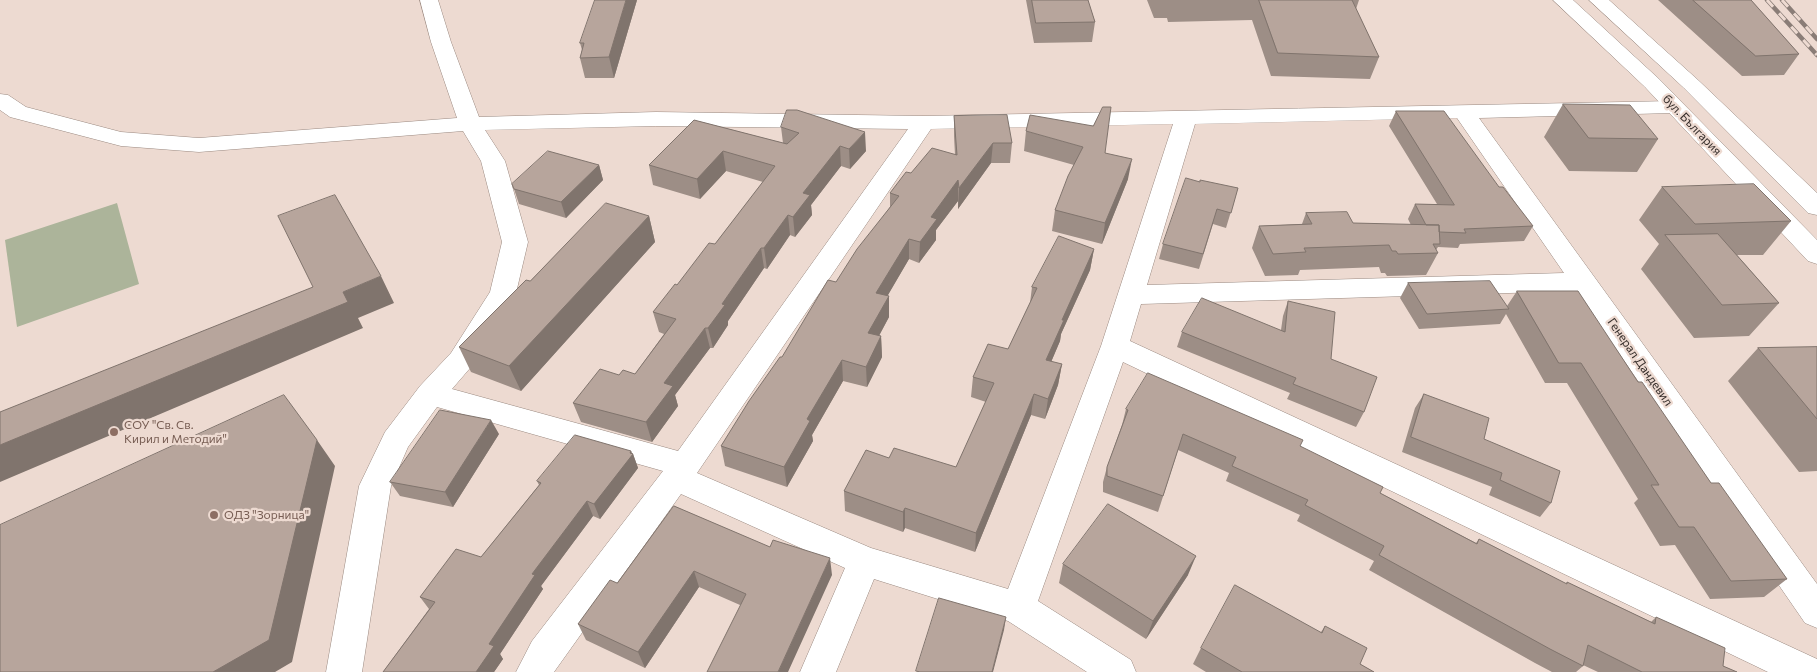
<!DOCTYPE html>
<meta charset="utf-8">
<style>
body{margin:0}
canvas{display:block;background:#eddad1}
</style>
<canvas width="1817" height="672"></canvas>
<script>
const ctx = document.querySelector('canvas').getContext('2d');
ctx.lineJoin = 'round';
function paint(path, color) {
  ctx.fillStyle = color;
  ctx.fill(path, 'evenodd');
}
function strokePath(path, color, width, dash) {
  ctx.strokeStyle = color;
  ctx.lineWidth = width;
  ctx.lineCap = dash ? 'butt' : 'round';
  ctx.setLineDash(dash || []);
  ctx.stroke(path);
}
function drawText(font, color, halo, rows, align = 'center') {
  ctx.font = font + ' Commissioner,sans-serif';
  ctx.lineWidth = 4.5;
  ctx.setLineDash([]);
  ctx.textBaseline = 'middle';
  ctx.strokeStyle = halo;
  ctx.fillStyle = color;
  for (const [text, x, y, turn = 0] of rows) {
    ctx.save();
    ctx.translate(x, y);
    ctx.rotate((+turn || 0) * Math.PI / 180);
    ctx.textAlign = isNaN(turn) ? turn : align;
    if (halo) ctx.strokeText(text, 0, 0);
    ctx.fillText(text, 0, 0);
    ctx.restore();
  }
}
const green = new Path2D(`
 M117,203L139,284L17,327L5,240Z`);
const minor = new Path2D(`
 M420,0H438L451,42L479,117L656,112L924,116L1673,101L1681,102L1684,107L1681,112L1673,113L1479,118L1817,584V628L1805,623L1576,291L1141,304L1130,341L1817,659V672H1768L1123,362L1038,601L1131,660L1136,672H1087L1008,621L874,579L836,672H800L845,568L681,494L554,672H516L532,641L663,471L437,407L408,447L391,486L362,672H326L359,486L385,432L420,386L451,353L490,292L502,242L481,161L463,131L199,152L121,146L10,117L0,110V94L8,95L26,107L121,132L199,138L457,118L431,42ZM1457,118L1564,273L1147,285L1195,124ZM1173,124L1101,346L1008,589L871,548L697,473L931,129ZM656,126L908,129L678,451L452,389L471,367L516,293L528,242L505,161L485,130Z`);
const major = new Path2D(`
 M1553,0H1573L1659,79L1817,240V264L1808,261L1645,87Z
 M1589,0H1609L1698,80L1817,193V215L1808,213L1684,88Z`);
const rail = new Path2D(`
 M1767,0L1817,55
 M1782,0L1817,39`);
const wall = new Path2D(`
 M637,0L614,78H585L580,58L582,50L580,43Z
 M1026,0H1088L1095,22L1092,42L1034,43Z
 M1147,0H1359L1356,9L1379,57L1370,79L1271,76L1252,20L1168,22L1167,18H1154Z
 M1658,0H1751L1799,54L1784,75L1742,76Z
 M1563,104L1658,139L1637,172L1569,171L1544,137Z
 M1396,111L1499,187L1533,226L1524,241L1460,244L1458,248L1438,247L1436,250L1438,253L1426,275L1387,276L1385,273H1381L1379,267L1300,270L1298,275L1265,276L1252,248L1259,226L1302,224L1306,213L1353,223L1411,225L1408,219L1415,204H1437L1389,126Z
 M954,116L1012,143L1010,163H991L958,209V201L936,230V240L919,263L909,259L887,296H889V317L879,336H881L882,357L867,387L843,381L812,435L813,441L787,487L725,466L721,446L782,357L890,207V193L911,173L955,155L954,136Z
 M694,120L783,143L781,127L866,151L850,169L841,166L811,205L812,215L795,237L790,235L767,269L764,268L728,321V325L713,348H710L675,395L678,406L652,442L581,422L573,403L619,375L635,374L664,334L659,332L653,312L715,244L763,182L726,171L700,199L653,185L649,165Z
 M1026,131L1105,153L1128,179L1102,244L1052,231L1055,210L1074,165L1024,151Z
 M599,165L603,180L566,218L519,204L514,189Z
 M1200,182L1238,188L1226,228L1213,224L1199,269L1159,259L1163,244Z
 M1662,187L1791,221L1763,255H1737L1779,303L1749,336L1694,338L1641,269L1659,244L1639,220Z
 M649,216L655,242L521,391L471,372L459,347L530,281Z
 M1094,249L1090,270L1061,334L1060,341L1051,362L1062,364L1058,385L1045,419L1031,415L975,552L905,528L903,532L845,511L844,491L889,458L956,467L986,402L971,397L973,377L1008,349L1030,303L1032,287Z
 M1408,283L1507,306L1517,291L1638,382L1711,483L1787,579L1764,597L1710,599L1675,545L1660,546L1634,503L1638,499L1567,383H1545L1506,314L1500,324L1419,329L1400,298Z
 M1288,301L1331,359L1364,412L1356,427L1287,399L1290,393L1177,347L1182,332L1281,330L1283,316Z
 M1817,347V471L1799,472L1728,381L1758,348Z
 M1424,394L1484,439L1551,503L1540,517L1489,495L1492,487L1402,452L1415,408Z
 M1126,409L1300,446L1380,493L1476,543L1479,539L1566,584L1567,582L1651,622L1656,617L1723,666L1737,672H1598L1583,665V666L1576,672H1552L1535,663L1369,570L1374,561L1297,521L1300,515L1226,481L1229,473L1178,450L1158,512L1103,492V482L1107,467L1122,425Z
 M499,434L453,507L400,496L390,482Z
 M631,451L632,453L633,454L638,468L600,519L593,516L541,586L543,589L500,654L503,659L494,672H383L429,609L420,597L481,557L539,485L537,481Z
 M674,506L832,575L740,605L699,587L645,668L586,640L578,624L617,583Z
 M1063,564L1188,575L1146,639L1059,583Z
 M1325,626L1360,664L1374,672H1206L1193,664L1201,648L1321,632Z`);
const shadedWall = new Path2D(`
 M626,0H637L614,78L609,57Z
 M865,132L866,151L850,169L849,149Z
 M993,143L991,163L958,209L959,188Z
 M840,146L841,166L811,205L812,215L795,237L793,217L803,193Z
 M723,151L726,171L700,199L697,179Z
 M1132,159L1128,179L1102,244L1105,223Z
 M599,165L603,180L566,218L561,202Z
 M958,180V201L936,230V240L919,263L920,242L931,217Z
 M788,215L790,235L767,269L764,248Z
 M649,216L655,242L521,391L509,366Z
 M909,239V259L877,314L876,293Z
 M761,248L764,268L728,321V325L713,348L708,328L722,304Z
 M1094,249L1090,270L1061,334L1060,341L1043,381L1046,360L1062,320Z
 M381,276L394,303L358,318L363,328L0,482V445L343,292Z
 M889,296V317L869,354L868,333Z
 M705,328L710,348L675,395L678,406L652,442L646,422L664,383Z
 M881,336L882,357L867,387L866,367Z
 M842,360L843,381L812,435L813,441L787,487L784,467L807,419Z
 M1062,364L1058,385L1045,419L1048,399Z
 M1034,394L1031,415L975,552L976,533Z
 M491,420L499,434L453,507L445,492Z
 M317,440L335,466L292,662L275,672H213Z
 M631,451L632,455L633,454L638,468L600,519L594,504Z
 M587,501L593,516L541,586L543,589L500,654L503,659L494,672H476L489,644L532,574Z
 M905,508V528L903,532V512Z
 M1196,556L1188,575L1146,639L1153,621Z
 M830,558L832,575L788,672H778Z
 M694,571L699,587L645,668L638,652Z
 M1006,617L1004,630L993,672H992Z`);
const building = new Path2D(`
 M595,0H626L609,57L580,58L584,43H580Z
 M1032,0H1088L1095,22L1036,23Z
 M1259,0H1352L1379,57L1278,53Z
 M1693,0H1751L1799,54L1756,56Z
 M1563,104L1630,105L1658,139L1589,138Z
 M1103,107H1111L1105,153L1132,159L1105,223L1055,210L1068,176L1083,147L1026,131L1030,115L1093,126Z
 M787,110H797L865,132L849,149L840,146L803,193L810,195L793,217L788,215L764,248H761L722,304L725,305L708,328H705L664,383L673,386L646,422L573,403L600,369L619,375L623,370L635,374L676,319L653,312L675,284L677,285L709,243L715,244L775,166L723,151L697,179L649,165L694,120L787,144L799,133L781,127Z
 M1396,111H1444L1499,187H1503L1533,226L1464,229L1466,233L1439,232V225H1426L1415,204L1454,205Z
 M1007,115L1012,143H993L959,188L958,180L931,217L937,219L920,242L909,239L876,293L889,296L868,333L881,336L866,367L842,360L807,419L810,421L784,467L721,446L749,401L780,357H782L828,280L836,282L857,249L899,196L890,193L906,172L911,173L932,148L957,155L954,116Z
 M548,151L599,165L561,202L514,189L512,184Z
 M1186,178L1200,182V180L1238,188L1231,213L1217,209L1203,254L1163,244Z
 M1754,184L1791,221L1695,224L1662,187Z
 M335,195L381,276L343,292L348,302L0,445V412L313,287L278,216Z
 M606,203L649,216L509,366L459,347L526,280L530,281Z
 M1347,212L1353,223L1439,225L1440,244H1433L1438,253L1398,254L1396,251H1392L1389,245L1304,248L1306,252L1273,254L1259,226L1312,224L1306,213Z
 M1718,234L1779,303L1722,305L1665,235Z
 M1059,236L1094,249L1062,320H1064L1046,360L1062,364L1048,399L1034,394L976,533L905,508L903,512L844,491L866,450L889,458L894,448L956,467L994,383L973,377L988,344L1008,349L1037,288L1032,287Z
 M1490,281L1509,309L1427,314L1408,283Z
 M1517,291H1578L1638,382H1642L1711,483H1719L1787,579L1731,581L1694,527H1679L1651,485H1659L1581,363H1559Z
 M1202,298L1285,332L1288,301L1335,312L1331,359L1377,377L1364,412L1293,384L1296,378L1182,332Z
 M1817,347V419L1758,348Z
 M1148,373L1303,440L1300,446L1383,487L1380,493L1477,544L1479,539L1567,584V582L1655,624L1656,617L1725,648L1723,666L1737,672H1642L1588,645L1583,666L1550,649L1379,555L1384,546L1305,505L1308,500L1232,466L1236,457L1183,434L1163,496L1107,476V467L1128,410L1126,409Z
 M1424,394L1489,418L1484,439L1560,471L1551,503L1500,480L1502,473L1411,437Z
 M284,395L317,440L269,640L213,672H0V525Z
 M440,410L491,420L445,492L390,482Z
 M575,435L631,451L630,453L633,454L594,504L587,501L532,574L535,575L489,644L494,646L476,672H383L435,602L420,597L456,549L481,557L541,483L537,481Z
 M1108,504L1196,556L1153,621L1063,564Z
 M674,506L770,547L773,540L830,558L778,672H707L746,594L694,571L638,652L578,624L610,580L617,583Z
 M1235,585L1322,633L1325,626L1367,648L1360,664L1374,672H1242L1201,648Z
 M939,598L1006,617L992,672H920L916,671Z`);
const markers = [
 [114,432,5,"#8d6e63"],
 [214,515,5,"#8d6e63"]
];
const streetNames = [
 ["бул. България",1692,125,46],
 ["Генерал Дандевил",1640,362,55]
];
const educationNames = [
 ["СОУ \"Св. Св.",124,425],
 ["Кирил и Методий\"",124,439],
 ["ОДЗ \"Зорница\"",224,515]
];
paint(green, '#acb49a');
strokePath(minor, '#9a8980', 1);
strokePath(major, '#9a8980', 1);
paint(minor, '#fff');
paint(major, '#fff');
strokePath(rail, '#8a7d77', 4.5);
strokePath(rail, '#eddad1', 3, [9]);
paint(wall, '#9d8e86');
paint(shadedWall, '#80746d');
paint(building, '#b7a59c');
strokePath(building, '#80746d', 1);
for (const [x, y, r, color] of markers) {
  const dot = new Path2D();
  dot.arc(x, y, r, 0, 2 * Math.PI);
  ctx.fillStyle = color;
  ctx.fill(dot);
  strokePath(dot, '#eddad1', 2);
}
drawText('12px', '#362e2b', '#eddad1', streetNames);
drawText('12px', '#785e54', '#eddad1', educationNames, 'left');
</script>
